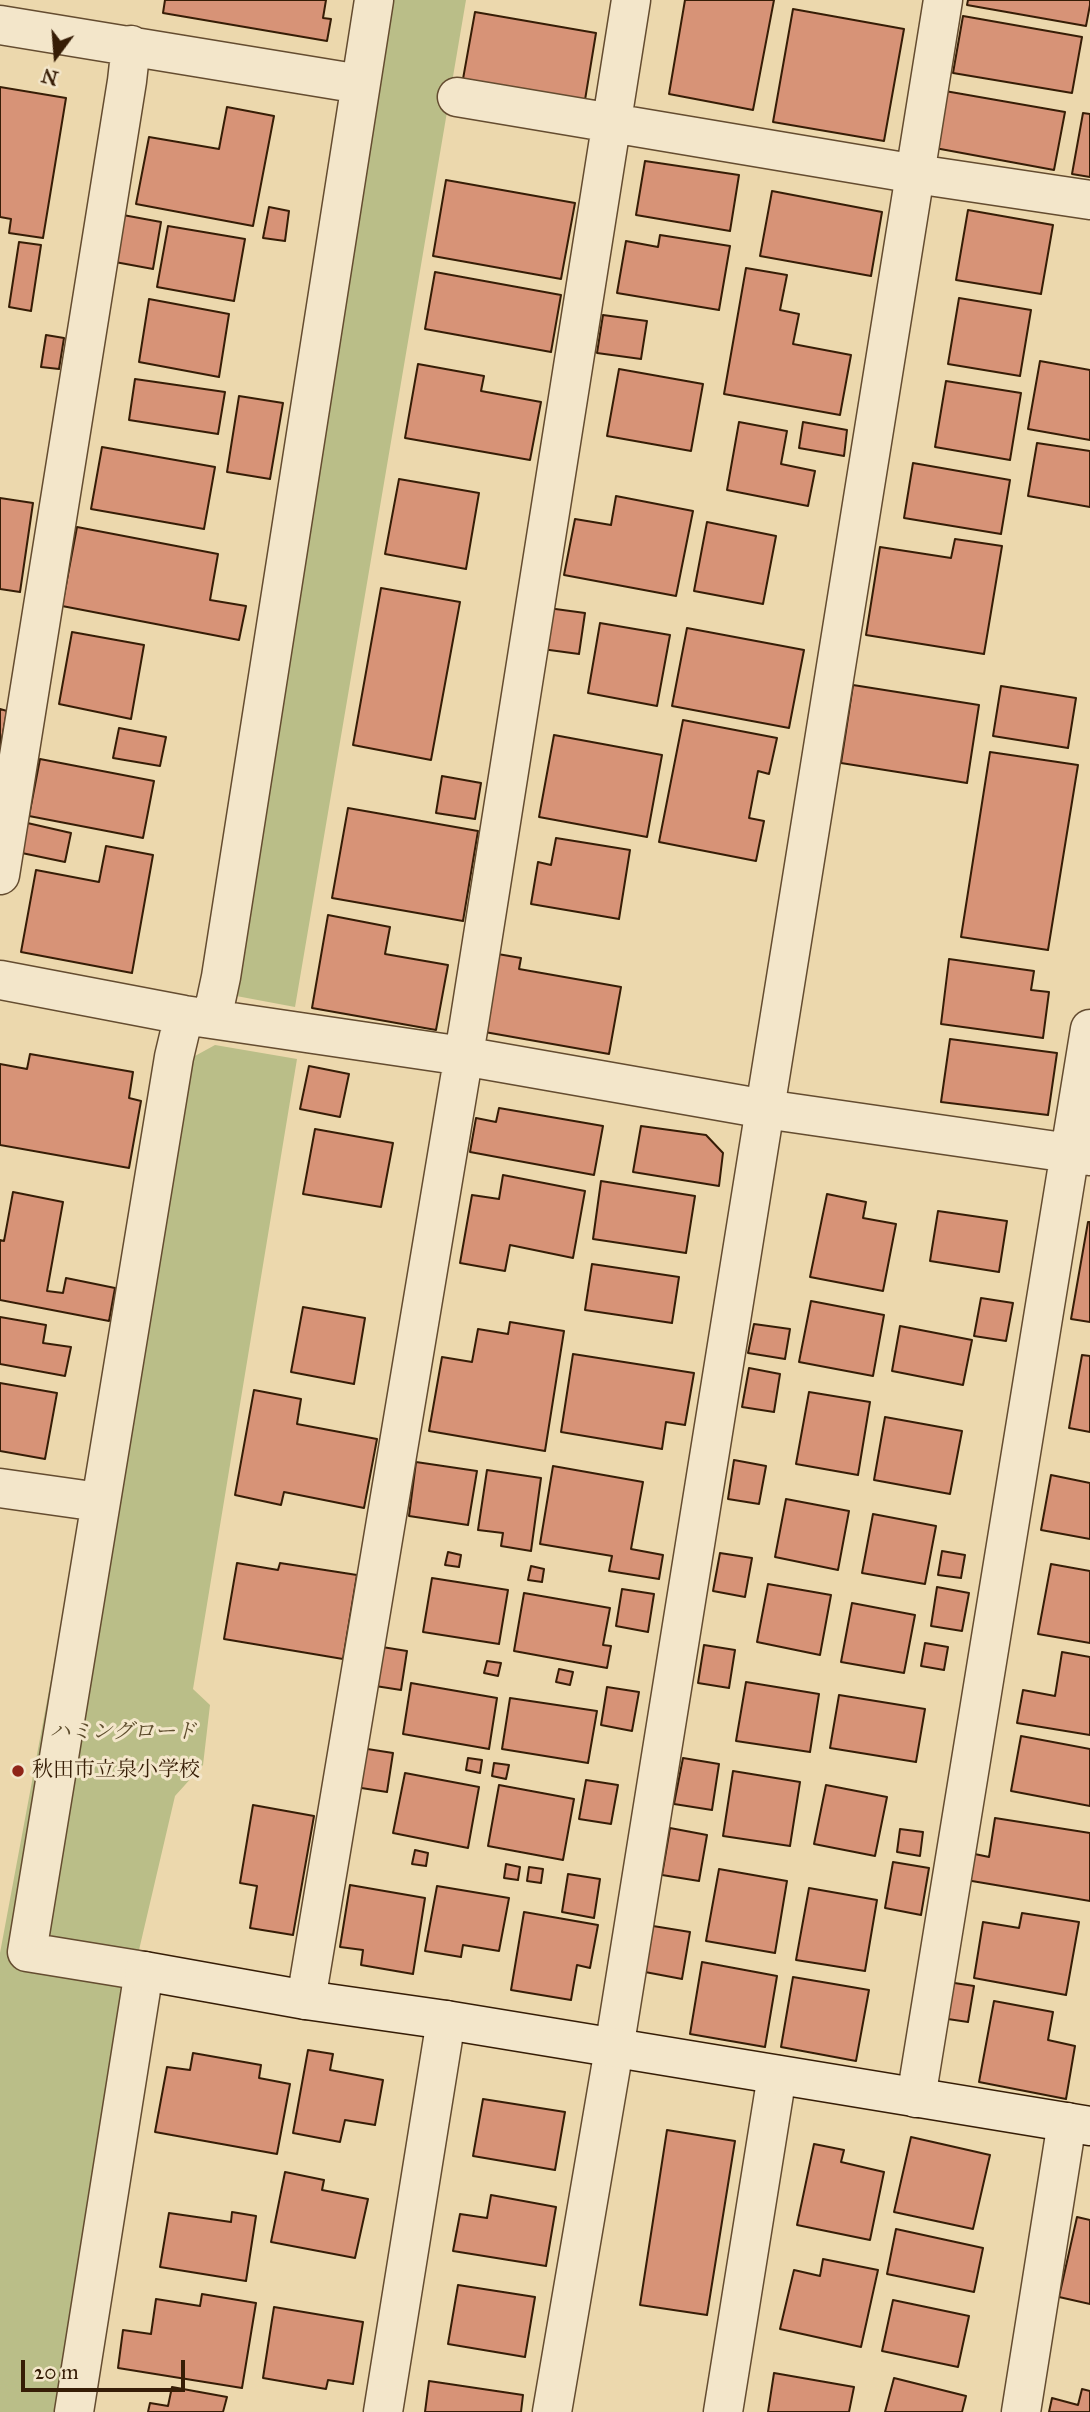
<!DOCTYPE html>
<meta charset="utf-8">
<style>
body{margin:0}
#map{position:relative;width:1090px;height:2412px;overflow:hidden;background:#ecd8ad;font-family:"IM FELL Great Primer",serif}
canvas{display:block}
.north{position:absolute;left:21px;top:21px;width:70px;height:70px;-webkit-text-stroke:5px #f3e6ca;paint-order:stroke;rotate:196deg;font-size:19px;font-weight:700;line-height:28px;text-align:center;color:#361d06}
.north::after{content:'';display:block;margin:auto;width:24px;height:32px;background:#361d06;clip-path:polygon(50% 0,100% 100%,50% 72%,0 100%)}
.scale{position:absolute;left:21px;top:2360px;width:164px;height:32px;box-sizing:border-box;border:4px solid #361d06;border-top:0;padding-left:9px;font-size:21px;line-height:24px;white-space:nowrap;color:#361d06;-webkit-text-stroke:5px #f3e6ca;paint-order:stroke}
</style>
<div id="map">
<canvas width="1090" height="2412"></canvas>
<div class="north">N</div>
<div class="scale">20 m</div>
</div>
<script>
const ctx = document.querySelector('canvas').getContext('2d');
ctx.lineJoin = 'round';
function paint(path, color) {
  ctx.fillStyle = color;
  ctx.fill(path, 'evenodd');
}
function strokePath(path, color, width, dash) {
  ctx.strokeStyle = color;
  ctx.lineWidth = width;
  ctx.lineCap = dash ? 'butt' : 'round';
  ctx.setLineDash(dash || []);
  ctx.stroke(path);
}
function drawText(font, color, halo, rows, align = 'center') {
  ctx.font = font + ' "IM FELL Great Primer","Noto Serif JP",serif';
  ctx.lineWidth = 6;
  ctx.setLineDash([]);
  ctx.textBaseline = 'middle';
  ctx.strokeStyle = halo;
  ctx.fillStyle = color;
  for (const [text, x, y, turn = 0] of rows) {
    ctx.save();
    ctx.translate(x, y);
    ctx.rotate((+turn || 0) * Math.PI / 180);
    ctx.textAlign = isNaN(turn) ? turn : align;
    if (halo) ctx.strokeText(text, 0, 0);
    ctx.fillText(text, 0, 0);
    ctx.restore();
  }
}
const green = new Path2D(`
 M394,0H466L295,1007L231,995Z
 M215,1045L297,1059L193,1689L210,1705L203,1765L175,1796L132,1980L58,2412H0V1953L164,1073Z`);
const building = new Path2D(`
 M165,0H326L323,18L331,19L327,41L163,13Z
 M685,0H774L753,110L669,94Z
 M968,0H1090V5L1086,26L967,5Z
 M793,9L904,29L884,141L773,122Z
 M475,12L596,33L585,100L463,79Z
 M963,16L1082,37L1072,93L953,73Z
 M0,87L66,98L43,238L9,233L11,219L0,217Z
 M945,91L1065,112L1054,170L935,148Z
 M227,107L274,116L253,226L136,204L149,137L219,149Z
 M1083,113L1090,114V177L1072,174Z
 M645,161L739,175L730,231L636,215Z
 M446,180L575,203L561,279L433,256Z
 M772,191L882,212L871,276L760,256Z
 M269,207L289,211L285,241L263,238Z
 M968,210L1053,225L1041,294L956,280Z
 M123,215L161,222L153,269L115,262Z
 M168,226L245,239L234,301L157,287Z
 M660,235L730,246L719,310L617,293L626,241L658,247Z
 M19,242L41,245L31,311L9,307Z
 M746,268L787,275L780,310L799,314L793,344L851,355L840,415L724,394Z
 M435,272L561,295L551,352L425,329Z
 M959,298L1031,310L1020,376L948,364Z
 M149,299L229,314L219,377L139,362Z
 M603,315L647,321L641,359L597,353Z
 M46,335L64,338L59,369L41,367Z
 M1040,361L1090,370V440L1028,429Z
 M418,364L484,376L481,391L541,402L530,460L405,438Z
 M619,369L703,384L691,451L607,436Z
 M135,379L225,392L218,434L129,420Z
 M946,381L1021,393L1010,460L935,447Z
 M239,396L283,403L270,479L227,472Z
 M739,422L787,431L781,464L815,471L808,506L727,490Z
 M803,422L847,430L844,456L799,448Z
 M1037,443L1090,451V507L1028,496Z
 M102,447L215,467L204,529L91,509Z
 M913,463L1010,480L1001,534L904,518Z
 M399,479L479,493L466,569L385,554Z
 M616,496L693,511L676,596L564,575L575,519L611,525Z
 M0,498L33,503L20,592L0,589Z
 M707,522L776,536L763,604L694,591Z
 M77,527L218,554L210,600L246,606L239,640L62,606Z
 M955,539L1002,546L984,654L866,635L880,547L951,558Z
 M381,588L460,602L431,760L353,745Z
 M548,608L585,613L579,654L542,649Z
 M600,623L670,635L657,706L588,693Z
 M687,628L804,650L789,728L672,706Z
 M72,632L144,645L131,719L59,704Z
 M853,685L979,705L967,783L841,763Z
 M1001,686L1076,698L1068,748L993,736Z
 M0,709L7,711L1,744H0Z
 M683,720L777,738L769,774L758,771L749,818L764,821L756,861L659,842Z
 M119,728L166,737L160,766L113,758Z
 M554,735L662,755L647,837L539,817Z
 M990,752L1078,765L1048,950L961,937Z
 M40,759L154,781L143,838L29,816Z
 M442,776L481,783L475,819L436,813Z
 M348,808L478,831L463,921L332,898Z
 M23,822L71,833L65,862L17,852Z
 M556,838L630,850L619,919L531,904L538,862L551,865Z
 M106,846L153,855L132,973L21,952L36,870L99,882Z
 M328,915L390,927L385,954L448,965L436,1030L312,1008Z
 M492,953L521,958L519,969L621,987L609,1054L479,1031Z
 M949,959L1034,971L1031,990L1049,992L1043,1038L941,1024Z
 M950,1039L1057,1053L1048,1115L941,1102Z
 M30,1054L133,1072L129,1098L141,1101L129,1168L0,1145V1064L27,1069Z
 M309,1066L349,1074L340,1117L300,1109Z
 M499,1108L603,1126L594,1175L470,1152L476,1118L496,1122Z
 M641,1126L706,1135L723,1153L719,1186L633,1172Z
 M315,1129L393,1143L381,1207L303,1194Z
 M503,1175L585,1191L573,1258L510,1245L505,1271L460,1263L472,1195L499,1199Z
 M601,1181L695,1196L686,1253L593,1239Z
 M13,1192L63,1202L47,1291L63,1293L66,1278L115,1288L109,1321L0,1300V1240L4,1241Z
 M827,1194L866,1202L863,1218L896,1224L883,1291L810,1277Z
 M938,1211L1007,1221L999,1272L930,1261Z
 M1088,1222H1090V1322L1071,1319Z
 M592,1264L679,1277L672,1323L585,1310Z
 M981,1298L1013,1303L1006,1341L974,1336Z
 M811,1301L884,1315L873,1376L799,1362Z
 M303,1307L365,1318L354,1384L291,1372Z
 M0,1317L46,1325L43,1343L71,1347L65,1376L0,1364Z
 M510,1322L564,1331L545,1451L429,1431L442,1357L472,1362L478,1329L508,1334Z
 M754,1324L790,1329L785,1359L748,1353Z
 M900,1326L972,1340L963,1385L892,1371Z
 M573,1354L694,1373L685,1425L666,1422L662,1449L561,1432Z
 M1082,1355L1090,1356V1432L1069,1428Z
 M749,1368L780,1374L774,1412L742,1407Z
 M0,1383L57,1393L45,1459L0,1451Z
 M254,1390L301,1399L297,1424L377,1439L364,1508L284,1492L281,1505L235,1495Z
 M809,1392L870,1402L858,1475L796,1464Z
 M885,1417L962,1431L950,1494L874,1480Z
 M734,1460L766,1466L759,1504L728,1499Z
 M416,1462L477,1471L468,1525L409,1516Z
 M553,1466L643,1482L631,1549L663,1555L659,1579L609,1571L612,1556L540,1544Z
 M487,1470L541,1478L531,1551L501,1546L503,1533L478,1530Z
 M1051,1475L1090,1483V1539L1041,1530Z
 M786,1499L849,1511L838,1570L775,1557Z
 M873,1514L936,1526L925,1584L862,1573Z
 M942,1551L965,1555L961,1578L938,1575Z
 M448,1552L461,1555L459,1567L445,1565Z
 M720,1553L752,1558L745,1597L713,1591Z
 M237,1563L278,1570L280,1563L357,1575L343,1659L224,1639Z
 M1051,1564L1090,1571V1643L1038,1634Z
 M531,1566L544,1569L542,1582L528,1580Z
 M432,1578L508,1590L499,1644L423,1632Z
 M768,1584L831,1595L820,1655L757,1642Z
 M937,1587L969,1593L962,1631L931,1626Z
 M622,1589L654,1594L648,1632L616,1626Z
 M524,1593L610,1608L603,1645L611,1646L607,1668L514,1651Z
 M852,1603L915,1615L904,1673L841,1662Z
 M925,1643L948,1647L944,1670L921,1666Z
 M704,1645L735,1650L729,1688L698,1683Z
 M376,1646L407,1651L401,1690L369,1685Z
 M1062,1652L1090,1657V1735L1017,1723L1023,1690L1055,1696Z
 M487,1661L501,1663L498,1676L484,1673Z
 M559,1669L573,1672L570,1685L556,1682Z
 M746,1682L819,1694L810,1752L736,1741Z
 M411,1683L497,1698L489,1749L403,1734Z
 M607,1687L639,1692L632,1731L601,1725Z
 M839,1695L925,1709L916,1762L830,1748Z
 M510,1698L597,1711L588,1763L502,1749Z
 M1021,1736L1090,1749V1806L1011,1791Z
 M361,1748L393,1753L387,1792L355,1787Z
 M468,1758L482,1760L480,1773L466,1770Z
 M683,1758L719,1764L712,1810L674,1804Z
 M494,1763L509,1765L506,1779L492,1776Z
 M733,1771L800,1782L790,1846L723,1836Z
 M405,1773L479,1787L468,1848L393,1833Z
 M586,1780L618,1785L611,1824L579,1819Z
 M499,1785L574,1799L563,1860L488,1846Z
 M826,1785L887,1797L875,1856L814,1844Z
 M253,1805L314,1816L293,1935L250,1928L257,1886L240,1883Z
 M995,1818L1090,1833V1901L966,1880L970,1853L989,1857Z
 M670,1828L707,1835L699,1881L662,1875Z
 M900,1829L923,1832L920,1856L897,1852Z
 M415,1850L428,1853L426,1866L412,1864Z
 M893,1862L929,1868L921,1915L885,1908Z
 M506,1864L520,1867L518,1880L504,1878Z
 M529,1867L543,1869L541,1883L527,1881Z
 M719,1869L787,1881L775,1953L706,1941Z
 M568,1874L600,1879L594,1918L562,1912Z
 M350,1885L425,1898L413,1974L361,1965L363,1950L340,1947Z
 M437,1886L509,1898L499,1951L463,1945L461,1957L425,1951Z
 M809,1888L877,1900L865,1971L796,1960Z
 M524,1912L598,1925L590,1968L577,1965L571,2000L511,1990Z
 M1022,1913L1079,1922L1066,1995L974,1978L983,1922L1019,1928Z
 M653,1926L690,1932L682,1979L645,1972Z
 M702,1962L777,1976L765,2047L690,2034Z
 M793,1977L869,1990L856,2061L781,2047Z
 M948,1982L974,1986L968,2022L941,2018Z
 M994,2001L1053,2012L1048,2040L1075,2046L1066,2099L979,2082Z
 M308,2050L333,2054L330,2070L383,2080L375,2125L345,2120L340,2142L293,2133Z
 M193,2053L261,2065L259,2078L290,2084L277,2154L155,2132L167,2067L190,2070Z
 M483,2099L565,2112L555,2170L473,2156Z
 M667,2130L735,2141L707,2315L640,2305Z
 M911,2137L990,2155L973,2229L894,2212Z
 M814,2144L844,2150L841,2162L884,2172L870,2240L797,2225Z
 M285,2172L324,2180L322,2190L368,2199L355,2258L271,2242Z
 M491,2195L556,2207L546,2266L453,2251L460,2214L487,2218Z
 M232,2212L256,2216L246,2281L160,2267L169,2213L231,2222Z
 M1077,2217L1090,2220V2304L1059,2297Z
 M896,2229L983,2248L974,2292L887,2274Z
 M823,2259L878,2270L861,2347L780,2329L794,2270L820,2276Z
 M458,2285L535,2297L525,2357L448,2344Z
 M202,2294L256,2303L242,2388L118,2368L123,2330L151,2334L156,2299L200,2306Z
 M893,2300L969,2316L958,2367L882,2351Z
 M274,2307L363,2322L353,2384L328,2380L326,2389L263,2378Z
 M774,2373L854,2387L849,2412H768Z
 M894,2378L966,2396L962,2412H885Z
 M429,2381L523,2395L521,2412H425Z
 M172,2387L227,2397L223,2412H148L150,2403L168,2406Z
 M1082,2389L1090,2391V2412H1049L1052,2398L1078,2405Z`);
const street = new Path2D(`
 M0,25L360,84
 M457,97L916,174L1090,200
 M0,875L127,81L131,45
 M0,980L184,1015L463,1056L765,1109L1090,1156
 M212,1019L221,977L374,0
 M0,1488L99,1502
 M306,2000L469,1024L631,0
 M916,2098L1090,1029
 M74,2412L144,1971L27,1952L174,1057L184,1015
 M383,2412L446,2020
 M552,2412L614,2049L943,0
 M723,2412L777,2075
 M1021,2412L1067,2122`);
const secondary = new Path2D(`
 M144,1971L306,2000L446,2020L1090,2126`);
const markers = [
 [18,1771,7,"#8f2418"]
];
const parkNames = [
 ["ハミングロード",123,1733]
];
const poiNames = [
 ["秋田市立泉小学校",32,1771]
];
paint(green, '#babe88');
paint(building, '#d79377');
strokePath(building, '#361d06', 2);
strokePath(street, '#644c30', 41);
strokePath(secondary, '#361d06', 41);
strokePath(street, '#f3e6ca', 38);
strokePath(secondary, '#f3e6ca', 38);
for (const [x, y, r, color] of markers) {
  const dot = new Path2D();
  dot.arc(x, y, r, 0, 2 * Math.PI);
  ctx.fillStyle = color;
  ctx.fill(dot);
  strokePath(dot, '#f3e6ca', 2.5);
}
drawText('italic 21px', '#5e4d2d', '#f3e6ca', parkNames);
drawText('21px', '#361d06', '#f3e6ca', poiNames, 'left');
</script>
